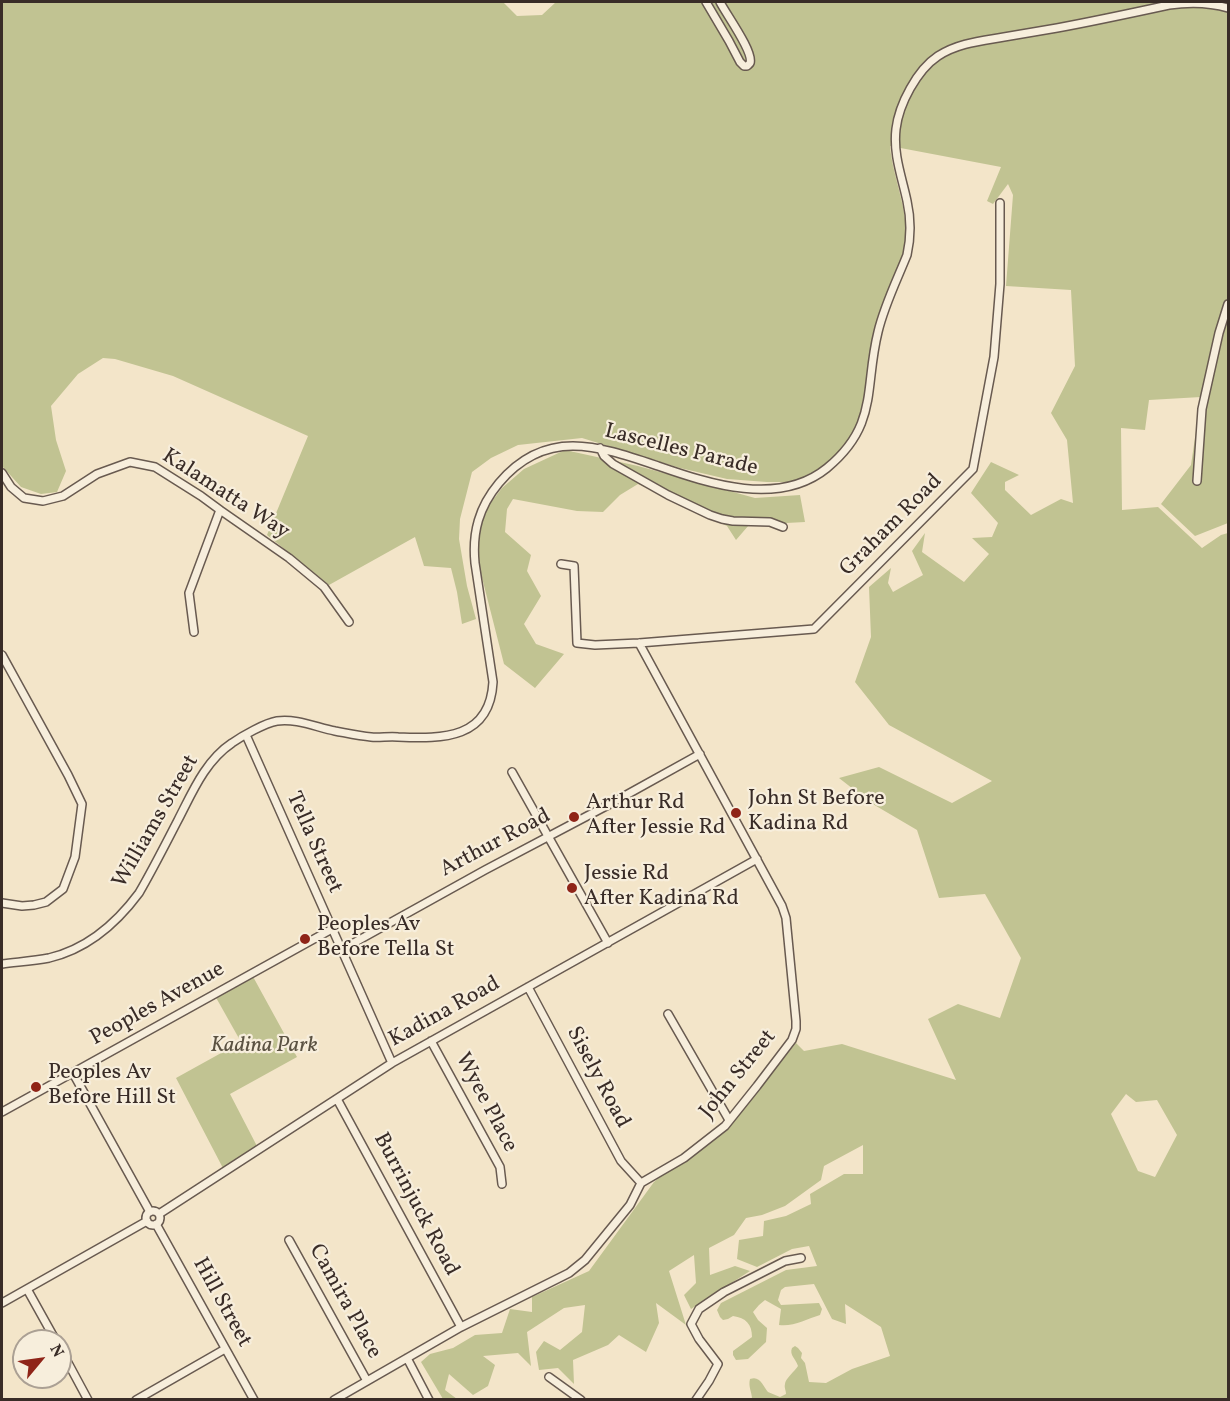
<!DOCTYPE html>
<style>
body{margin:0}
#map{position:relative;width:1230px;height:1401px;overflow:hidden;background:#f3e5c9;font-family:Vollkorn,serif}
canvas{display:block}
.frame{position:absolute;inset:0;border:3px solid #392c27;pointer-events:none}
.north{position:absolute;left:12px;top:1329px;width:60px;height:60px;box-sizing:border-box;background:#f7eedc;border:2px solid #aba094;border-radius:50%;rotate:61deg;font-size:16px;font-weight:700;line-height:24px;text-align:center;color:#392c27}
.north::after{content:'';display:block;margin:auto;width:21px;height:27px;background:#8f2418;clip-path:polygon(50% 0,100% 100%,50% 72%,0 100%)}
</style>
<div id="map">
<canvas width="1230" height="1401"></canvas>
<div class="frame"></div>
<div class="north">N</div>
</div>
<script>
const ctx = document.querySelector('canvas').getContext('2d');
ctx.lineJoin = 'round';
function paint(path, color) {
  ctx.fillStyle = color;
  ctx.fill(path, 'evenodd');
}
function strokePath(path, color, width, dash) {
  ctx.strokeStyle = color;
  ctx.lineWidth = width;
  ctx.lineCap = dash ? 'butt' : 'round';
  ctx.setLineDash(dash || []);
  ctx.stroke(path);
}
function drawText(font, color, halo, rows, align = 'center') {
  ctx.font = font + ' Vollkorn,serif';
  ctx.lineWidth = 4.5;
  ctx.setLineDash([]);
  ctx.textBaseline = 'middle';
  ctx.strokeStyle = halo;
  ctx.fillStyle = color;
  for (const [text, x, y, turn = 0] of rows) {
    ctx.save();
    ctx.translate(x, y);
    ctx.rotate((+turn || 0) * Math.PI / 180);
    ctx.textAlign = isNaN(turn) ? turn : align;
    if (halo) ctx.strokeText(text, 0, 0);
    ctx.fillText(text, 0, 0);
    ctx.restore();
  }
}
const green = new Path2D(`
 M2,2H503L517,16L542,15L556,2H1228V426L1227,437L1228,441V523L1195,536L1161,504L1191,465L1201,397L1149,400L1145,430L1121,428L1122,510L1158,507L1202,548L1221,535L1228,533V1399H752C752,1392 748,1387 750,1379C760,1375 763,1386 768,1392L780,1397L786,1394C786,1390 784,1388 785,1384C785,1379 795,1371 798,1366C796,1359 789,1355 792,1348L795,1346L798,1348L802,1353L801,1358L805,1363L809,1382L826,1383L852,1369L890,1356L881,1327L845,1304L846,1324L832,1319L814,1284L785,1287L781,1290L778,1300L781,1305L819,1303L822,1309L820,1315C807,1319 793,1327 779,1325L781,1309L765,1300L759,1305L753,1312L758,1320L767,1328L766,1342L748,1359L736,1360L733,1355V1351L752,1337C752,1324 746,1318 733,1316L728,1319L723,1320L720,1317L717,1310L721,1303L786,1270L817,1266L809,1246L792,1249L757,1267L737,1259L739,1240L763,1236L764,1221L786,1216L811,1204L810,1194L844,1174H863V1145L824,1166L821,1180L785,1206L762,1215L746,1218L734,1235L709,1248L710,1275L735,1266L750,1271L691,1309L684,1295L696,1283L694,1255L669,1271L686,1325L656,1303L659,1323L646,1352L619,1335L608,1345L573,1360L574,1384L558,1368L539,1370L536,1352L544,1341L560,1350L582,1332L585,1305L564,1308L527,1332L531,1366L518,1353L483,1356L495,1365L488,1386L473,1395L449,1374L445,1390L457,1399H443L421,1362L430,1354L453,1348L475,1335L502,1333L510,1309L532,1312V1297L589,1271L654,1182L665,1172L723,1129L760,1088L796,1043L804,1051L842,1044L956,1080L928,1019L958,1004L1000,1018L1021,958L985,894L939,898L917,830L871,803L839,778L879,767L952,803L992,781L889,725L855,682L871,637L869,587L891,568L888,583L893,592L923,575L912,551L925,533L922,552L964,582L989,554L972,538L992,537L998,523L971,493L991,462L1019,475L1005,482V490L1031,515L1061,499L1073,503L1067,440L1051,413L1075,366L1071,290L1006,286L1013,195L1008,184L993,204L987,201L1001,167L890,146C893,182 913,217 903,254L875,327L870,352L867,391L862,412L856,429L844,447L814,475L793,482H767L727,479L680,468L582,438L518,445L491,458L472,472L460,519L459,539L467,586L476,619L462,624L457,592L451,568L424,566L415,537L329,585L267,535L308,436L173,376L115,359L103,358L78,374L51,406L56,440L66,471L57,492L41,494L21,487L2,466ZM1126,1094L1136,1102L1157,1100L1177,1135L1155,1177L1138,1171L1111,1114Z
 M565,450L638,466L755,498L800,495L805,522L749,525L736,540L727,526L638,484L620,495L603,512L577,511L513,499L507,509L505,532L531,555L527,571L541,596L524,624L536,644L564,654L535,688L504,664L477,558L480,517L502,488L524,469Z
 M251,973L297,1057L230,1094L259,1150L225,1172L176,1078L241,1042L214,994Z`);
const street = new Path2D(`
 M706,2L729,41L740,62L744,66H747C748,65 750,64 750,63C754,52 726,14 720,2
 M600,448L604,456L613,464L668,495L710,515L722,519L733,521L770,522L783,527
 M2,473L11,487L24,498L43,501L63,496L97,474L130,462L155,467L201,496L220,510L289,558L324,587L349,622
 M1197,481L1202,409L1219,333L1228,304
 M561,564L574,566L577,643L595,645L639,643L814,629L973,469L994,357L1000,284V203
 M194,632L189,593L220,510
 M2,655L68,775L82,804L75,857L63,889L46,902L34,905L22,906L2,903
 M246,735L392,1063
 M512,772L608,943
 M341,950L485,870L610,804L700,754
 M2,964C17,962 33,961 49,958C87,949 116,924 139,893C153,869 165,845 178,820C192,793 205,761 232,743C242,736 265,723 277,721C295,718 316,727 335,731C346,733 359,736 371,737C379,738 389,736 398,737C443,739 490,739 493,682L475,563C472,532 479,507 499,483C546,427 599,446 658,466C710,484 779,507 827,468C879,425 864,388 878,332C884,306 897,280 907,255C911,237 911,219 907,201C902,177 893,155 896,129C899,104 917,70 938,56C958,43 981,41 1004,37C1022,34 1039,31 1057,28C1095,21 1132,13 1169,5C1190,2 1208,2 1228,8
 M528,987L621,1161L641,1183
 M668,1014L729,1120
 M431,1041L500,1167L502,1184
 M73,1073L150,1212
 M337,1099L461,1327
 M2,1112L332,929
 M146 1218a7 7 0 1 1 14 0a7 7 0 1 1-14 0Z
 M159,1214L392,1063L757,859
 M156,1224L254,1400
 M289,1240L367,1381
 M27,1289L56,1341
 M2,1303L147,1221
 M60,1348L88,1400
 M407,1358L429,1400
 M549,1377L581,1400
 M136,1400L225,1349
 M334,1400L461,1327L569,1273L585,1260L630,1205L641,1183L684,1158L725,1126L757,1086L792,1040L796,1029V1021L786,918L782,906L639,643
 M696,1400L709,1381L718,1364L699,1339L691,1324L699,1309L724,1292L785,1261L801,1258`);
const markers = [
 [736,813,6,"#8f2418"],
 [574,817,6,"#8f2418"],
 [572,888,6,"#8f2418"],
 [305,939,6,"#8f2418"],
 [36,1087,6,"#8f2418"]
];
const streetNames = [
 ["Lascelles Parade",681,451,14],
 ["Kalamatta Way",225,495,33],
 ["Graham Road",892,526,-45],
 ["Williams Street",157,822,-60],
 ["Tella Street",313,843,66],
 ["Arthur Road",496,844,-28],
 ["Peoples Avenue",158,1005,-29],
 ["Kadina Road",445,1013,-29],
 ["John Street",739,1075,-51],
 ["Sisely Road",597,1078,62],
 ["Wyee Place",485,1103,62],
 ["Burrinjuck Road",415,1205,62],
 ["Camira Place",344,1302,61],
 ["Hill Street",221,1303,61]
];
const poiNames = [
 ["John St Before",748,800],
 ["Kadina Rd",748,825],
 ["Arthur Rd",586,804],
 ["After Jessie Rd",586,829],
 ["Jessie Rd",584,875],
 ["After Kadina Rd",584,900],
 ["Peoples Av",317,926],
 ["Before Tella St",317,951],
 ["Peoples Av",48,1074],
 ["Before Hill St",48,1099]
];
const parkNames = [
 ["Kadina Park",264,1047]
];
paint(green, '#c1c392');
strokePath(street, '#685a50', 10);
strokePath(street, '#f7eedc', 7);
for (const [x, y, r, color] of markers) {
  const dot = new Path2D();
  dot.arc(x, y, r, 0, 2 * Math.PI);
  ctx.fillStyle = color;
  ctx.fill(dot);
  strokePath(dot, '#f7eedc', 2);
}
drawText('22px', '#392c27', '#f7eedc', streetNames);
drawText('22px', '#392c27', '#f7eedc', poiNames, 'left');
drawText('italic 22px', '#5b5242', '#f7eedc', parkNames);
</script>
